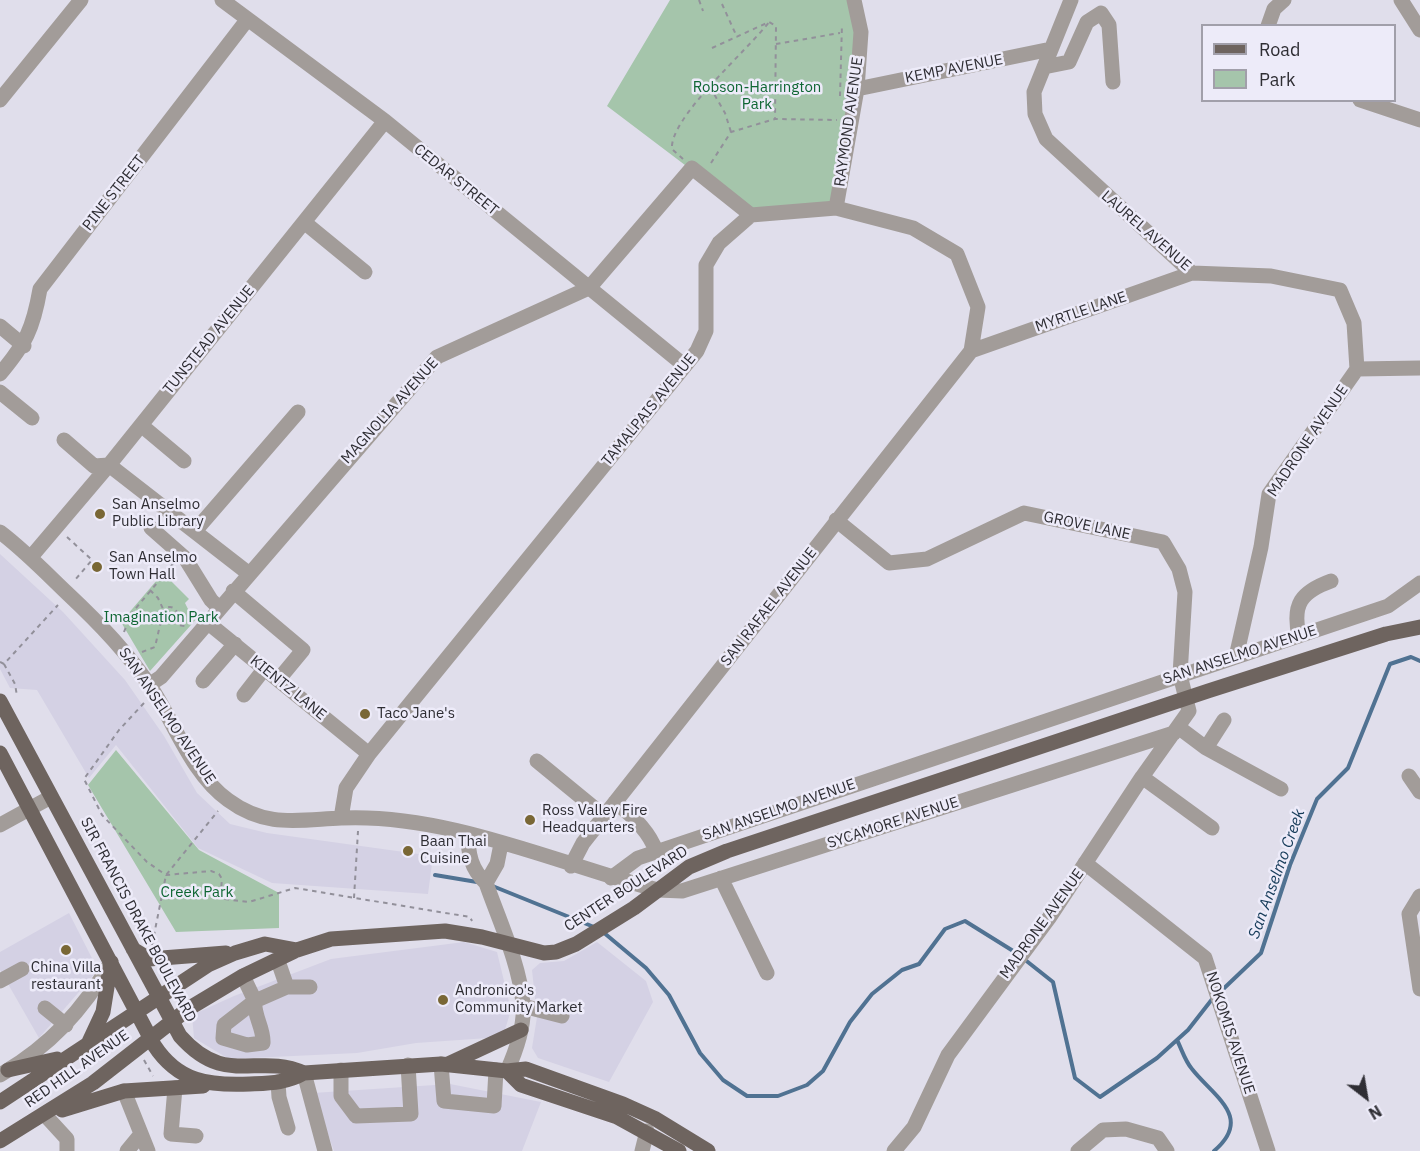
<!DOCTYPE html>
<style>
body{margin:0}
#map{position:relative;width:1420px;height:1151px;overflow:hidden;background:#e0deeb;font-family:"IBM Plex Sans",sans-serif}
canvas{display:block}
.legend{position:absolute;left:1201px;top:24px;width:195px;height:78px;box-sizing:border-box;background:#edebf9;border:2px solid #a19faa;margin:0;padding:8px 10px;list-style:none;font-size:18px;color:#2f2e34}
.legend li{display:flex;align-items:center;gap:12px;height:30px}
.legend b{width:30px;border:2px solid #a19faa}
.north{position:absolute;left:1336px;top:1067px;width:60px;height:60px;-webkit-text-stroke:4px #edebf9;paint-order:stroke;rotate:149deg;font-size:16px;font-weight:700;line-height:24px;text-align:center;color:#2f2e34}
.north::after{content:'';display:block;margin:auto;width:21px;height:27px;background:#2f2e34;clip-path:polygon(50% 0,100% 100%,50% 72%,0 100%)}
</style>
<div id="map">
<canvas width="1420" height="1151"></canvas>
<ul class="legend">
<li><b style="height:8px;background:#6e645f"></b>Road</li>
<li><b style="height:16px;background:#a5c5ab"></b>Park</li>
</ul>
<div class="north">N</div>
</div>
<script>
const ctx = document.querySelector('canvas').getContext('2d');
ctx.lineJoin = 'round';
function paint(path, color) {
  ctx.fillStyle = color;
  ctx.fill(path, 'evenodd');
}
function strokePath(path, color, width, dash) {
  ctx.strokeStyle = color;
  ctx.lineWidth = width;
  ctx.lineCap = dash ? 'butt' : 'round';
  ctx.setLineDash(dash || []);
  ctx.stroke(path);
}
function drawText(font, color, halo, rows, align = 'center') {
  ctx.font = font + ' "IBM Plex Sans",sans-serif';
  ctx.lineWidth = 5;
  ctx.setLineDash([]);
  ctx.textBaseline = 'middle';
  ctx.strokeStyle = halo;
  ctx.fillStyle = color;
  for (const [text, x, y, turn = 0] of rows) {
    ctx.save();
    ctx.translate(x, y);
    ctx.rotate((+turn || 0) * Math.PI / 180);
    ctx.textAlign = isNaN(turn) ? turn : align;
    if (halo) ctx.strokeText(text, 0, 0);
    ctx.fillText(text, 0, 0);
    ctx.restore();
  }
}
const built = new Path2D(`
 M0,554L63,612L125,680L164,736L197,793L230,824L267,833L433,856L428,894L272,883L198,848L116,745L89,778L37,690L10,688L0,669Z
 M69,913L98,970L39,1038L0,970V952Z
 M464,942L497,952L511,1010L504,1033L488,1038L416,1043L357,1053L229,1059L194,1038L192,1015L234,996L331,959Z
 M597,942L646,981L653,1002L609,1082L538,1058L532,1048L537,1017L532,970L540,963L564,961Z
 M450,1084L541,1102L522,1151H334L313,1093Z`);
const green = new Path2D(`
 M670,0H854L861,32L836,208L751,215L607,106Z
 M163,573L189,599L185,603L190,613L195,609L199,616L150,671L121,622Z
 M116,750L199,850L279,893V928L176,932L88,785Z`);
const stream = new Path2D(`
 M435,875L477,882
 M490,885L594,927
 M603,932L646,968L669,995L700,1053L723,1080L747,1096H778L807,1085L823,1071L850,1022L872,994L902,970L919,964L945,929L965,921L1018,954
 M1024,959L1053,982L1075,1078L1100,1097L1157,1058L1188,1030L1213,998
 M1219,993L1261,953L1290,865L1317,799L1348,768L1390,664L1411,657L1420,661
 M1177,1040C1182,1050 1185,1061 1192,1069C1213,1096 1254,1117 1214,1151`);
const path = new Path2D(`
 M699,0L703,11
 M722,4L737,37
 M776,44L840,33
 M712,48L769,22L776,26L775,119
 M710,87L725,113L731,132
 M840,96L842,24
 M683,159L672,149C669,118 748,50 769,22
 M711,163L731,132L775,119L837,120
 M67,537L92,560L75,580
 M150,590L158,598L164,611
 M163 614a7 7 0 1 1 14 0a7 7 0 1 1-14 0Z
 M173,620L178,625L185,626
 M124,632L131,614L173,564
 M142,652L155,647L160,625L165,619
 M0,662L4,664L58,605
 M4,664L15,684L17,696
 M144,703L119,730L84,779L102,815L147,862L166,875L211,871L219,874L222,879L221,890L224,899L249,902L295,888L470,917L472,921
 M354,898L358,831
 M152,945L166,875L218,811
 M144,1060L153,1076`);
const minor = new Path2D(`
 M222,0L385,121L685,366
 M1071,0L1034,92L1035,114L1046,139L1192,273L1271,276L1340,290L1354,323L1357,369
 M1401,0L1420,30
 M1268,26L1274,9L1284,0
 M1044,67L1069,62L1087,22L1101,13L1109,25L1113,82
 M857,89L1051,49
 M0,100L81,0
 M1360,100L1420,120
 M836,208L857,89L861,32L854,0
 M304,222L365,272
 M0,326L24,346
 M971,351L1192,273
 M1357,369L1420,368
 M0,374C26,343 33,329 40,289L247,20
 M0,392L32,418
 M141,425L184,461
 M64,440L94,466L109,465L248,573
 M836,520L889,563L927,559L1024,513L1163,542L1179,569L1185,592L1180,675L1189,711L1142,777L1049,918L948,1055L914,1127L894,1151
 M151,528L185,558L211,600L219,608
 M195,531L298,412
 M0,532C25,551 45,572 67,593C100,624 129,654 154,692C176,727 193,775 228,800C266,828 297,820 341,818C447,813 556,863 658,890L682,891L1174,733
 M31,557L109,465L385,121
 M233,591L303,650L279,679
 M207,622L369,754
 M1299,636C1292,604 1301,592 1331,581
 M1236,657L1261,547L1269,494L1357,369
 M203,681L235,644
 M149,685L161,677L437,357L589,288L692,168L751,215
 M244,695L265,668
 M1178,727L1206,748L1281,789
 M1206,748L1224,720
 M537,761L604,816
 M1409,776L1420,792
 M1142,777L1212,828
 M615,802C632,815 649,831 656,851
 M341,818L346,788L369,754L697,351L706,331V265L719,243L751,215L836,208L913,228L957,254L978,307L971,351L583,843L571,866
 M0,825L51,797
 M468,834C468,854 471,869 486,883C499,920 520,965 523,1004C525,1027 516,1051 507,1071
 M1085,863L1205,958L1268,1151
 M611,878L638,858L1388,606L1420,583
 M721,878L767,973
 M486,883L497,864L501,844
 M1420,896L1409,914L1420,989
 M278,961L287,987H310
 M243,976L255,1001L287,987
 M0,981L22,969
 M255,1001C253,1015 264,1028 263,1043L247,1045L223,1038L224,1025Z
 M523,1006L562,1016
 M45,1008L66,1025
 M441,1064L444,1101L494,1106L496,1070
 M341,1070V1096L356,1116L411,1114L408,1065
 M304,1073L325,1151
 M0,1075C49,1047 83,1010 111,962
 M278,1082L279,1097L288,1128
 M175,1088L171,1134L196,1136
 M124,1091L148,1151
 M45,1115L67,1139V1151
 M127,1151L141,1134
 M642,1151L647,1131
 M1078,1151L1103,1130L1126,1129L1158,1138L1167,1151`);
const major = new Path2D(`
 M0,701L180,1036C226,1088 257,1052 304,1073
 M0,753L154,1045C178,1082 209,1086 250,1084C270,1083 286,1083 304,1073L441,1064L507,1071L526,1069L623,1104L654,1118L708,1151
 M133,949L149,959L226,953
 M89,1042L103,1012L111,962
 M448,1064L521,1030
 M8,1070L57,1059
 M507,1071L521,1085L617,1117L679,1151
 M0,1102L208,965L235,953L265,944L297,950
 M62,1110L124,1091L203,1086
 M0,1141L93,1083L188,1009L243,976L297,950L331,939L445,931L482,937L544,953L556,952L576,944L634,908L689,867L727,851L1208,691L1386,634L1420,627`);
const markers = [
 [100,514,6,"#796735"],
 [97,567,6,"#796735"],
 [365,714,6,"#796735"],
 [530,820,6,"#796735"],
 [408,851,6,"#796735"],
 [66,950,6,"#796735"],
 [443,1000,6,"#796735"]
];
const streetNames = [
 ["KEMP AVENUE",954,69,-11],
 ["RAYMOND AVENUE",849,122,-82],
 ["CEDAR STREET",456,180,39],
 ["PINE STREET",114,193,-52],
 ["LAUREL AVENUE",1146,231,41],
 ["MYRTLE LANE",1081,312,-19],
 ["TUNSTEAD AVENUE",209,340,-51],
 ["TAMALPAIS AVENUE",649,410,-51],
 ["MAGNOLIA AVENUE",390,411,-48],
 ["MADRONE AVENUE",1308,441,-56],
 ["GROVE LANE",1087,526,12],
 ["SAN RAFAEL AVENUE",769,607,-52],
 ["SAN ANSELMO AVENUE",1240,655,-18],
 ["KIENTZ LANE",288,688,39],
 ["SAN ANSELMO AVENUE",167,716,56],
 ["SAN ANSELMO AVENUE",779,810,-19],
 ["SYCAMORE AVENUE",893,823,-18],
 ["CENTER BOULEVARD",626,889,-33],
 ["SIR FRANCIS DRAKE BOULEVARD",138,920,62],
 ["MADRONE AVENUE",1042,924,-54],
 ["NOKOMIS AVENUE",1230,1033,72],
 ["RED HILL AVENUE",77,1069,-35]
];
const parkNames = [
 ["Robson-Harrington",757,88],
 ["Park",757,105],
 ["Imagination Park",161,618],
 ["Creek Park",197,893]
];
const poiNames = [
 ["San Anselmo",112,505],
 ["Public Library",112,522],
 ["San Anselmo",109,558],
 ["Town Hall",109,575],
 ["Taco Jane's",377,714],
 ["Ross Valley Fire",542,811],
 ["Headquarters",542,828],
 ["Baan Thai",420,842],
 ["Cuisine",420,859],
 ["China Villa",66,968,"center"],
 ["restaurant",66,985,"center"],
 ["Andronico's",455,991],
 ["Community Market",455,1008]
];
const waterNames = [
 ["San Anselmo Creek",1277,874,-70]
];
paint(built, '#d4d1e4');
paint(green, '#a5c5ab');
strokePath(stream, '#507292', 4);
strokePath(path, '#92909a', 2, [4.5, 4.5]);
strokePath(minor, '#a29c99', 15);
strokePath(major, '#6e645f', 15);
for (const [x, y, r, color] of markers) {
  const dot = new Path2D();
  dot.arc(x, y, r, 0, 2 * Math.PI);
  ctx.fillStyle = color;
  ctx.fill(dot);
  strokePath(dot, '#edebf9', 2);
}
drawText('15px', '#2f2e34', '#edebf9', streetNames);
drawText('15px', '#0e6633', '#edebf9', parkNames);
drawText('15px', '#2f2e34', '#edebf9', poiNames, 'left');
drawText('italic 16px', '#163b59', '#edebf9', waterNames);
</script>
